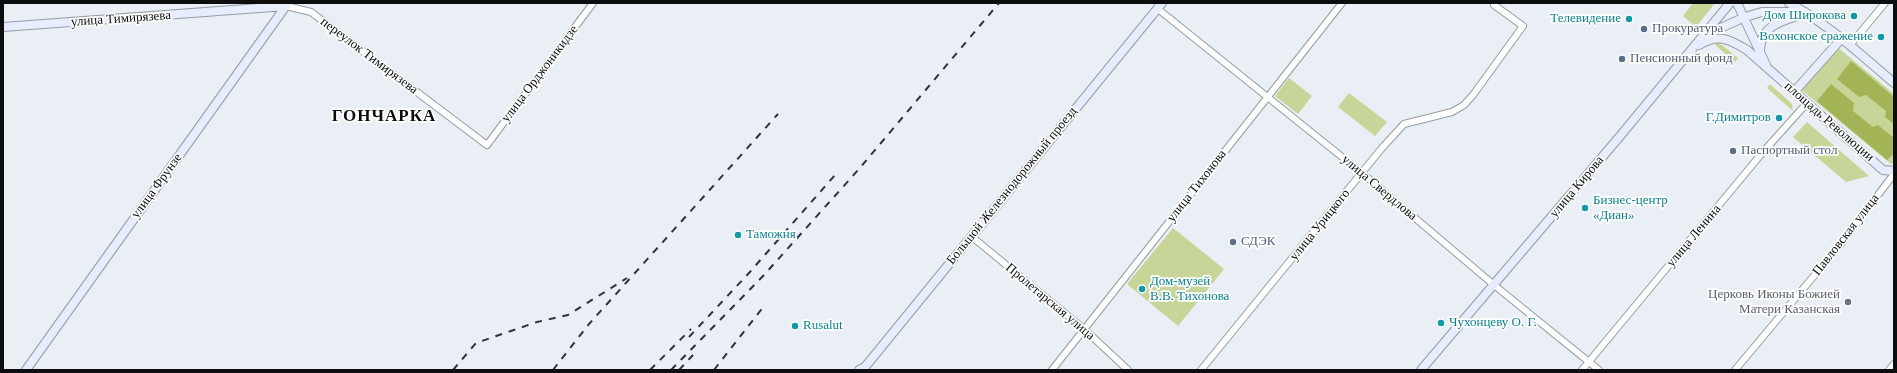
<!DOCTYPE html>
<meta charset="utf-8">
<style>
body{margin:0}
#map{position:relative;width:1897px;height:373px;overflow:hidden;background:#e9eff5;font-family:Georgia,serif}
canvas{display:block}
.frame{position:absolute;inset:0;border:4px solid #0b0d0f;pointer-events:none}
</style>
<div id="map">
<canvas width="1897" height="373"></canvas>
<div class="frame"></div>
</div>
<script>
const ctx = document.querySelector('canvas').getContext('2d');
ctx.lineJoin = 'round';
function paint(path, color) {
  ctx.fillStyle = color;
  ctx.fill(path, 'evenodd');
}
function strokePath(path, color, width, dash) {
  ctx.strokeStyle = color;
  ctx.lineWidth = width;
  ctx.lineCap = dash ? 'butt' : 'round';
  ctx.setLineDash(dash || []);
  ctx.stroke(path);
}
function drawText(font, color, halo, rows, align = 'center') {
  ctx.font = font + ' Georgia,serif';
  ctx.lineWidth = 3.5;
  ctx.setLineDash([]);
  ctx.textBaseline = 'middle';
  ctx.strokeStyle = halo;
  ctx.fillStyle = color;
  for (const [text, x, y, turn = 0] of rows) {
    ctx.save();
    ctx.translate(x, y);
    ctx.rotate((+turn || 0) * Math.PI / 180);
    ctx.textAlign = isNaN(turn) ? turn : align;
    if (halo) ctx.strokeText(text, 0, 0);
    ctx.fillText(text, 0, 0);
    ctx.restore();
  }
}
const green = new Path2D(`
 M1693,3H1715L1696,27L1683,16Z
 M1717,43L1722,45L1738,58L1735,62L1715,45Z
 M1836,46L1894,94V162L1891,164L1799,88Z
 M1289,78L1312,96L1298,114L1275,96Z
 M1770,84L1792,104L1793,111L1767,88Z
 M1349,93L1387,122L1375,136L1338,107Z
 M1807,122L1869,176L1846,182L1793,137Z
 M1173,228L1224,269L1178,326L1127,284Z`);
const forest = new Path2D(`
 M1851,61L1894,97V124L1885,117L1886,111L1866,95L1859,97L1837,79Z
 M1831,84L1854,103L1853,111L1873,127L1878,125L1894,138V153L1887,160L1817,101Z`);
const street = new Path2D(`
 M286,6L311,12L487,145L593,3
 M1158,9L1362,173L1494,285L1599,370
 M1850,45L1885,3
 M971,236L1084,329L1128,370
 M1052,370L1342,3
 M1201,370L1382,148L1404,124L1452,112L1464,105L1473,95L1523,26L1494,5L1496,3
 M1582,370L1763,152L1807,103
 M1735,370L1839,246L1894,174
 M1889,370L1894,364`);
const secondary = new Path2D(`
 M1737,3L1766,65
 M1789,3C1828,24 1860,54 1894,83
 M3,27L286,6
 M1705,35L1745,17L1762,12H1805
 M1699,45C1718,33 1729,39 1747,50L1883,170L1894,171
 M1760,50C1761,26 1781,21 1800,15
 M1794,92L1842,38
 M26,370L288,3
 M859,370L865,367L1162,3
 M1421,370L1621,135L1730,3`);
const rail = new Path2D(`
 M689,337L749,273L835,175
 M453,370L476,343L537,322L568,315L627,278
 M553,370L589,324L778,114
 M650,370L691,329
 M671,370L764,275L859,169L999,3
 M679,370L693,355
 M714,370L764,306`);
const markers = [
 [1854,16,4,"#0f9aa8"],
 [1629,19,4,"#0f9aa8"],
 [1644,29,4,"#5c6f8a"],
 [1881,37,4,"#0f9aa8"],
 [1622,59,4,"#5c6f8a"],
 [1779,118,4,"#0f9aa8"],
 [1733,151,4,"#5c6f8a"],
 [1585,208,4,"#0f9aa8"],
 [738,235,4,"#0f9aa8"],
 [1233,242,4,"#5c6f8a"],
 [1142,289,4,"#0f9aa8"],
 [1848,302,4,"#6b7280"],
 [1441,323,4,"#0f9aa8"],
 [795,326,4,"#0f9aa8"]
];
const cultureNames = [
 ["Дом Широкова",1846,16,"right"],
 ["Телевидение",1621,19,"right"],
 ["Вохонское сражение",1873,37,"right"],
 ["Г.Димитров",1771,118,"right"],
 ["Бизнес-центр",1593,201],
 ["«Диан»",1593,216],
 ["Таможня",746,235],
 ["Дом-музей",1150,282],
 ["В.В. Тихонова",1150,297],
 ["Чухонцеву О. Г.",1449,323],
 ["Rusalut",803,326]
];
const streetNames = [
 ["улица Тимирязева",121,19,-4],
 ["переулок Тимирязева",369,56,37],
 ["улица Орджоникидзе",540,74,-53],
 ["площадь Революции",1829,122,41],
 ["улица Фрунзе",157,186,-54],
 ["Большой Железнодорожный проезд",1012,186,-51],
 ["улица Тихонова",1197,186,-52],
 ["улица Кирова",1577,187,-50],
 ["улица Свердлова",1379,188,40],
 ["улица Урицкого",1320,225,-51],
 ["Павловская улица",1846,235,-52],
 ["улица Ленина",1694,236,-50],
 ["Пролетарская улица",1050,302,40]
];
const serviceNames = [
 ["Прокуратура",1652,29],
 ["Пенсионный фонд",1630,59],
 ["Паспортный стол",1741,151],
 ["СДЭК",1241,242]
];
const worshipNames = [
 ["Церковь Иконы Божией",1840,295],
 ["Матери Казанская",1840,310]
];
const districtNames = [
 ["ГОНЧАРКА",384,117]
];
paint(green, '#c7d598');
paint(forest, '#a2b456');
strokePath(street, '#959ca0', 8);
strokePath(secondary, '#959ca0', 10);
strokePath(street, '#fff', 6);
strokePath(secondary, '#e7ecfe', 8);
strokePath(rail, '#303335', 2, [7, 7]);
for (const [x, y, r, color] of markers) {
  const dot = new Path2D();
  dot.arc(x, y, r, 0, 2 * Math.PI);
  ctx.fillStyle = color;
  ctx.fill(dot);
  strokePath(dot, '#fff', 1.5);
}
drawText('13px', '#0d838f', '#fff', cultureNames, 'left');
drawText('13px', '#0b0d0f', '#fff', streetNames);
drawText('13px', '#4e5e75', '#fff', serviceNames, 'left');
drawText('13px', '#5b616d', '#fff', worshipNames, 'right');
ctx.letterSpacing = '1px';
drawText('bold 17px', '#0b0d0f', '#fff', districtNames);
ctx.letterSpacing = '0px';
</script>
